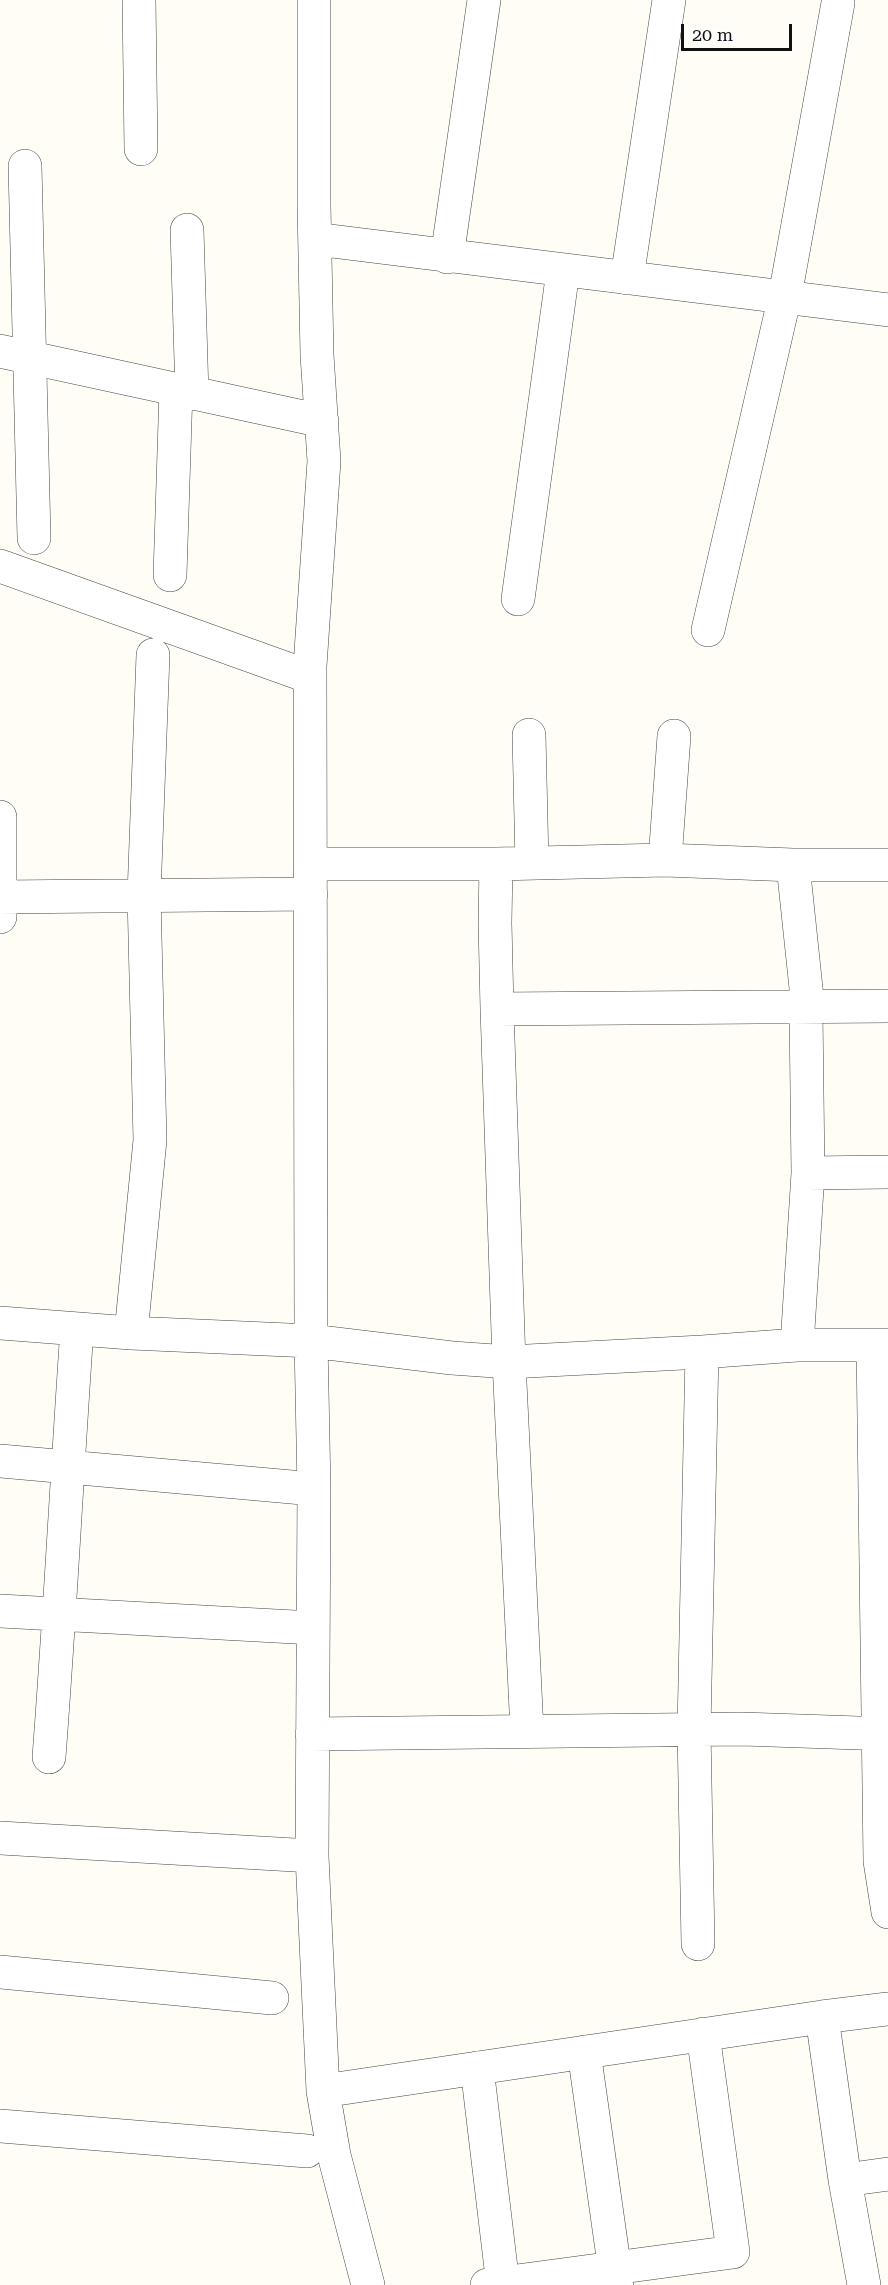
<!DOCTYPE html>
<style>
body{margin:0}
#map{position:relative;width:888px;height:2285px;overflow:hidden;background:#fffdf5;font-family:"Roboto Serif",serif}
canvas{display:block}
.scale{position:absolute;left:681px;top:24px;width:111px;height:27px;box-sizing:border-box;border:3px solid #111;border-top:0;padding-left:8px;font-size:18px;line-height:21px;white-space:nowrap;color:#111;-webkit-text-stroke:4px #fff;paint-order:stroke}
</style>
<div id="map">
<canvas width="888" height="2285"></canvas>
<div class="scale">20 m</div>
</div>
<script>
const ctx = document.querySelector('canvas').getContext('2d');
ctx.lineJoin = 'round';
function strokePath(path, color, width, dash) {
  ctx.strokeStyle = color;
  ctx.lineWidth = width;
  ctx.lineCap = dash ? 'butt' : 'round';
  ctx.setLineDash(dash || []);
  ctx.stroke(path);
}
const minor = new Path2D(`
 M139,0L141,149
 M314,0V205L317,355L324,461L310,666L311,1341L314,1489L312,1856L323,2091L334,2155L368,2285
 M25,166L34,538
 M187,230L192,394
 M315,239L888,310
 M447,257L484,0
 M627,278L669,0
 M0,351L322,421
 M0,566L310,677
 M170,575L176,390
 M518,599L563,271
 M708,630L785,296L838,3
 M529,735L532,863
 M0,817V917
 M665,860L674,736
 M310,864H496L665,860L793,865H888
 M496,864L495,923L497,1009
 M793,865L808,1007L806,1012L808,1173L797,1345
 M0,897L311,894
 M808,1173L888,1172
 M0,1323L131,1333L311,1341L452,1358L509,1362L702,1352L797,1345H888
 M131,1333L150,1140L144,895L153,655
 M873,1345L880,1861L888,1912
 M0,1461L314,1489
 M0,1611L313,1628
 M527,1731L509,1362L497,1009L888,1006
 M312,1734L742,1729L888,1734
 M49,1757C60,1615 67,1472 77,1329
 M0,1838L312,1856
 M698,1944L694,1729L702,1352
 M0,1972L272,1998
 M822,2017L845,2180L888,2174
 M584,2052L617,2285
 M477,2068L503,2285
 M323,2091L822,2017L888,2009
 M0,2126L307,2151
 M845,2180L864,2285
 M487,2285L733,2252L703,2034`);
strokePath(minor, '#444', 34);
strokePath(minor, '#fff', 33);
</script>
